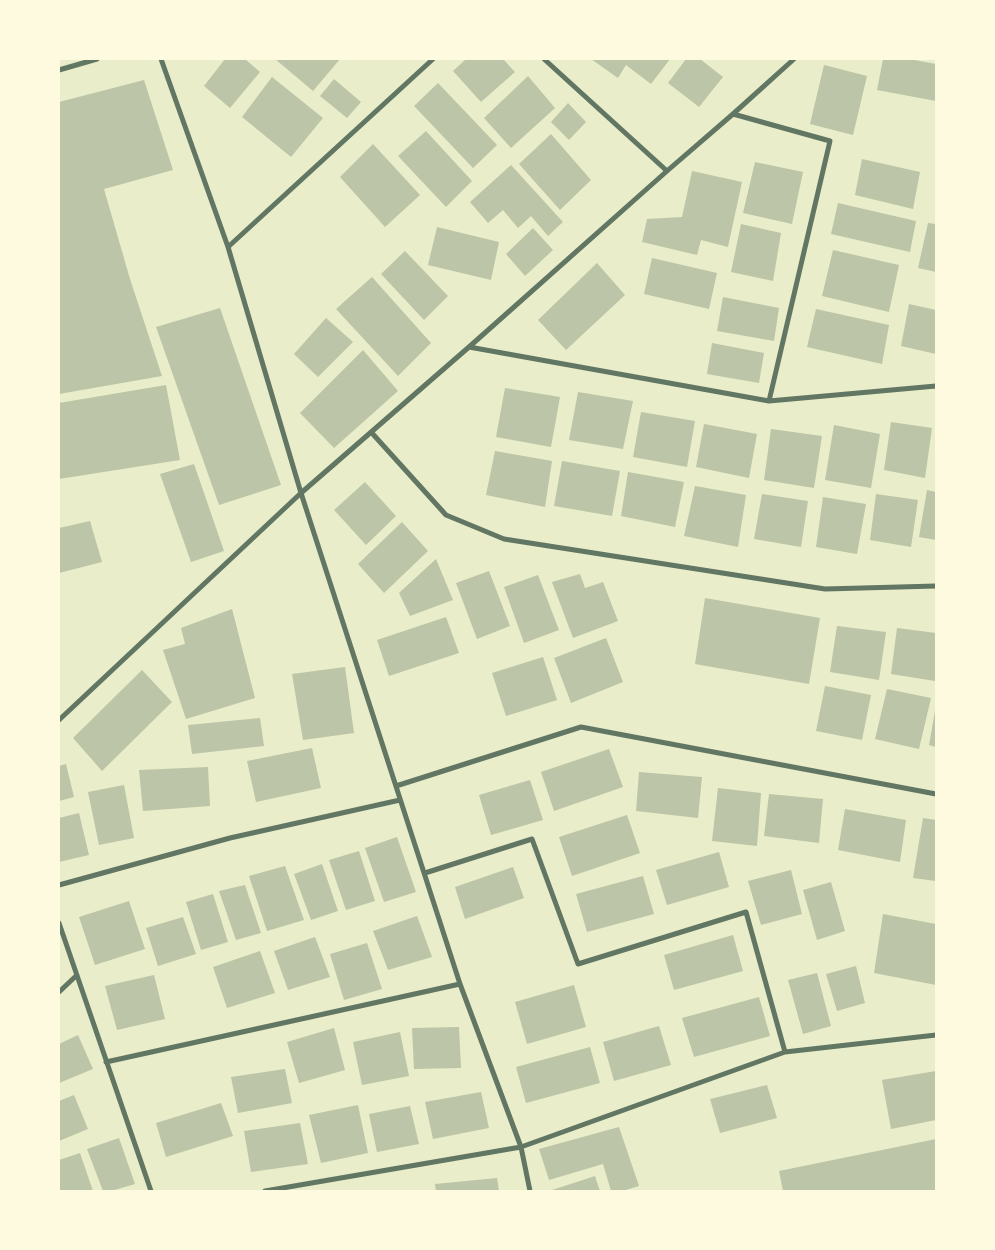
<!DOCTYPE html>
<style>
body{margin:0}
#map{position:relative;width:995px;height:1250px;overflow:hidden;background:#e9edc9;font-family:Signika,sans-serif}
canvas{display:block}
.frame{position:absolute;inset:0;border:60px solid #fefae0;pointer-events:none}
</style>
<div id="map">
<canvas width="995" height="1250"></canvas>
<div class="frame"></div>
</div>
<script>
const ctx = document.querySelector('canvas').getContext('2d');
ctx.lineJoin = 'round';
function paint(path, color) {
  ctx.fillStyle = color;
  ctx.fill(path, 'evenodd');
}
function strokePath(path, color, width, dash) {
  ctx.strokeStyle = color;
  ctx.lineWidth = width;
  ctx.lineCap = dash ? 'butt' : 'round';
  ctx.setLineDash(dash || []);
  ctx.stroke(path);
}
const building = new Path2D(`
 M225,59H245L260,72L230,108L204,86Z
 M275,59H340L313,91Z
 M466,59H503L515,72L481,102L453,71Z
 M591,59H670L651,84L626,65L618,78Z
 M686,59H700L723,77L699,107L668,83Z
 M883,59H909L936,64V101L877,90Z
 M824,65L867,76L853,135L810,124Z
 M528,76L555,108L511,148L484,118Z
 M272,77L323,118L291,157L242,117Z
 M334,79L361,102L347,118L320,96Z
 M144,80L173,170L104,189L130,279L162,376L59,394V102Z
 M438,83L497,145L473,168L414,106Z
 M568,103L586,122L569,140L551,122Z
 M426,131L472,181L446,207L398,156Z
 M551,134L591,180L560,210L519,164Z
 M373,144L420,195L385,227L340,177Z
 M862,159L920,172L913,209L855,195Z
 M755,162L803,172L792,224L743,213Z
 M511,165L563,222L548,236L531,216L518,228L503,210L488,223L470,202Z
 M692,171L742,182L728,247L701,240L697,255L642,242L647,219L682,217Z
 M838,203L916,221L910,252L831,234Z
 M928,223L936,224V272L918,268Z
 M741,224L781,233L773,281L731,272Z
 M437,227L499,242L491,280L428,265Z
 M533,228L553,250L525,276L506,254Z
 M833,250L899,265L889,312L822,296Z
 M405,251L448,296L424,320L381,274Z
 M652,258L717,273L709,309L644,294Z
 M597,263L625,295L566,350L538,320Z
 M372,277L431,343L398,376L336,309Z
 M723,297L779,308L774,341L717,331Z
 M909,304L936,310V354L901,346Z
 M220,308L281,485L219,505L156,327Z
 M816,309L889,325L882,364L807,347Z
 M326,318L353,342L318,377L294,354Z
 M712,343L764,353L759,383L707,374Z
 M363,350L398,391L334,448L300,413Z
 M166,385L180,460L59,479V403Z
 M505,388L560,397L551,447L496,437Z
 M578,392L633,401L623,449L569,440Z
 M641,412L695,421L687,467L633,457Z
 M891,422L932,428L925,478L884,470Z
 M704,424L757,434L749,478L696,467Z
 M834,425L880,434L871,488L825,480Z
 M771,429L822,436L814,488L764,480Z
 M495,451L552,461L545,507L486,495Z
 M562,461L620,471L612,516L554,506Z
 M194,464L224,551L191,562L160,474Z
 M628,472L684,482L675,527L621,516Z
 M365,482L396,516L366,545L334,510Z
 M695,486L746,495L738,547L684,536Z
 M927,490L936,492V540L919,537Z
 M762,494L808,501L801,547L754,539Z
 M876,494L918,500L911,547L870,540Z
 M823,497L866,504L857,554L816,547Z
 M90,521L102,562L59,573V528Z
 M402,522L428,551L384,593L358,564Z
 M436,559L453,600L410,616L399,593Z
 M489,571L510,626L477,639L456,583Z
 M580,574L585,588L603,582L618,621L573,638L552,582Z
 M538,575L559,630L524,643L504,587Z
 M705,598L820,618L809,684L695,664Z
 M232,609L255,698L186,719L163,650L185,644L181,628Z
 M446,617L459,653L389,676L377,640Z
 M837,626L886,632L879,680L830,672Z
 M897,628L936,633L935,681L891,674Z
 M606,638L623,682L571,703L554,658Z
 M543,657L557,700L506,716L492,673Z
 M345,667L354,733L303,740L292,674Z
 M142,670L172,702L102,771L73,738Z
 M825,686L871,695L862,740L816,731Z
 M887,689L931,698L919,749L875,739Z
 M935,711H936V747L929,745Z
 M260,718L264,746L192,754L188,725Z
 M312,748L321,788L256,802L247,761Z
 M609,749L623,787L554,811L541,772Z
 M66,764L74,797L59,801V766Z
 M208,767L210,806L143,811L139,770Z
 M639,772L702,777L698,818L636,811Z
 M530,780L543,820L491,835L479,795Z
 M124,785L134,838L99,845L88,792Z
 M718,788L761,793L757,846L712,841Z
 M769,794L823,799L819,843L764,836Z
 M845,809L906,820L900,862L838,850Z
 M79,813L89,855L59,862V818Z
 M627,815L640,853L572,876L559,837Z
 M923,818L936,820V881L913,878Z
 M397,837L416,892L384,902L365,848Z
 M359,851L375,901L346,910L329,860Z
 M719,852L729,887L667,905L656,870Z
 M322,864L338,911L311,920L294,874Z
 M285,866L304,920L267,931L249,876Z
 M513,867L524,898L465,919L455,887Z
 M791,870L802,914L761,925L748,881Z
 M643,876L654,914L587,932L576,894Z
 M831,882L845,931L817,940L803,890Z
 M245,885L261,933L236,940L219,891Z
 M213,894L228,942L201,950L186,902Z
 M129,901L145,949L95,965L79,917Z
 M883,914L936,924V985L874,973Z
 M417,916L432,957L388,970L373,931Z
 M183,917L196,954L158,966L146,928Z
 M733,935L743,971L674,990L664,955Z
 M315,937L330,977L288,990L274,951Z
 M367,943L382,989L344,1000L330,954Z
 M260,951L275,993L227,1008L213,967Z
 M856,966L865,1003L837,1011L826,974Z
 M817,973L831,1026L803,1034L788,980Z
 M154,975L165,1019L117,1030L105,986Z
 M574,985L586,1027L527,1044L515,1002Z
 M759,997L770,1036L694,1057L682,1018Z
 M659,1026L671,1065L614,1081L603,1042Z
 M459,1027L461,1068L414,1069L412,1028Z
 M334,1028L345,1070L299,1083L287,1042Z
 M400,1032L409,1076L362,1085L353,1042Z
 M78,1035L93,1069L59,1083V1044Z
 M590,1047L600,1083L526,1103L516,1067Z
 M285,1069L292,1103L238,1113L231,1077Z
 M936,1071V1120L891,1129L882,1080Z
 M767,1085L777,1118L720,1133L710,1099Z
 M481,1092L489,1128L433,1139L425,1102Z
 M74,1095L88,1129L59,1141V1101Z
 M221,1103L233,1136L166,1157L156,1123Z
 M358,1105L368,1153L321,1163L309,1115Z
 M410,1106L419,1144L377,1152L369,1114Z
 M300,1123L308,1164L251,1172L244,1131Z
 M619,1127L639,1186L622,1191H611L603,1164L549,1180L539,1149Z
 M119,1138L135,1184L111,1191H103L87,1149Z
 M936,1139V1191H783L779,1171Z
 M80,1153L93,1191H59V1160Z
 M595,1176L600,1191H549Z
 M497,1178L499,1191H436L435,1184Z`);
const minor = new Path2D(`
 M161,59L228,247L301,493L460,984L521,1147L530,1191
 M544,59L667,171
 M59,70L97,59
 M733,114L830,141L769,401
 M228,247L433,59
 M469,347L769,401L936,386
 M371,432L446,515L504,539L825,589L936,586
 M59,720L301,493L469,347L667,171L733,114L794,59
 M396,786L581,727L936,794
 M425,873L532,839L578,964L746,912L785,1052
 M59,885L230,838L400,800
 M59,923L151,1191
 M59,992L77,975
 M106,1062L460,984
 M265,1191L521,1147L785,1052L936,1035`);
paint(building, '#bcc5a7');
strokePath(minor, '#617663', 5);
</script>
